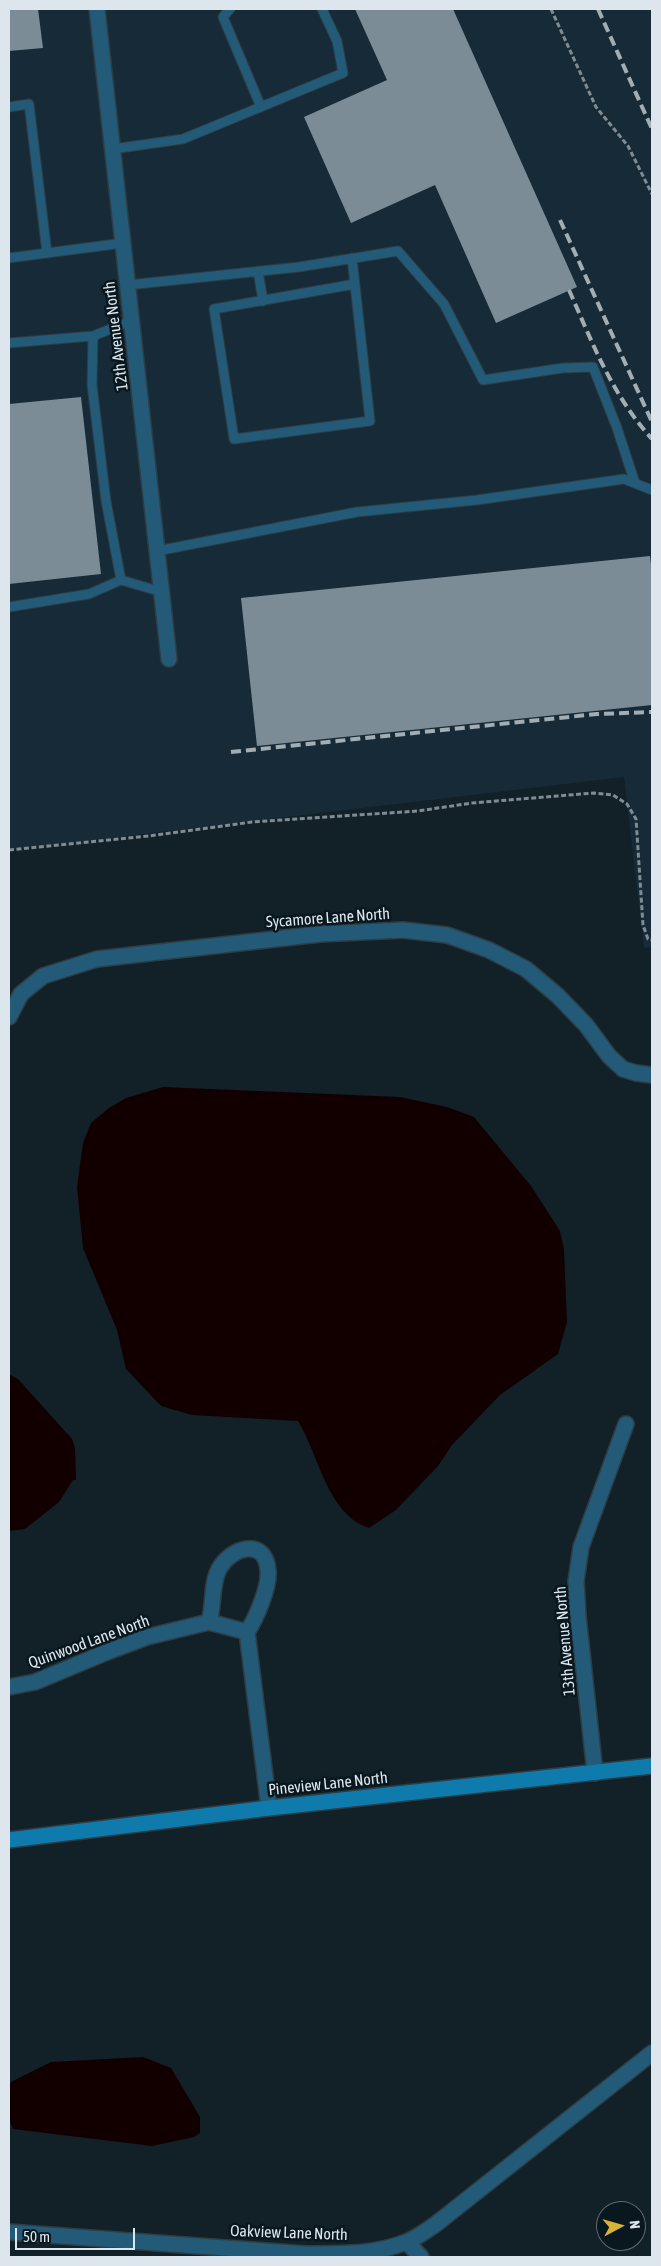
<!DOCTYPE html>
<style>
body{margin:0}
#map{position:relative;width:661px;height:2266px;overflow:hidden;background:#122028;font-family:"Asap Condensed",sans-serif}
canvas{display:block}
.frame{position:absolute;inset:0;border:10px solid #dde6ec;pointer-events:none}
.north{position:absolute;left:596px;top:2201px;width:50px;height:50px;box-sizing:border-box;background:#09171f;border:1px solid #5e6a71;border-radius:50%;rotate:84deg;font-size:14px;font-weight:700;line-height:20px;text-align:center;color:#dde6ec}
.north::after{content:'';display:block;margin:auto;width:18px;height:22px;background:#d8b434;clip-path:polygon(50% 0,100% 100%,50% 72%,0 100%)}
.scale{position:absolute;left:15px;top:2228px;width:120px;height:22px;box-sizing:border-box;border:2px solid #dde6ec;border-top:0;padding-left:6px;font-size:15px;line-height:18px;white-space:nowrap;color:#dde6ec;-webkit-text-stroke:4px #09171f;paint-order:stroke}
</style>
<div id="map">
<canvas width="661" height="2266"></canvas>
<div class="frame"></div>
<div class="north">N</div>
<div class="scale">50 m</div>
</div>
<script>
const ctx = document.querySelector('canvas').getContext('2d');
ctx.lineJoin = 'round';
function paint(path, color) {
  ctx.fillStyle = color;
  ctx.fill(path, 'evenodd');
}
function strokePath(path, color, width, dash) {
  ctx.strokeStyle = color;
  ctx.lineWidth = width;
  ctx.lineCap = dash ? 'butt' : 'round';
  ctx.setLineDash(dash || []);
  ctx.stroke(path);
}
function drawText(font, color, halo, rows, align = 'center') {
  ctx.font = font + ' "Asap Condensed",sans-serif';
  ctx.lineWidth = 5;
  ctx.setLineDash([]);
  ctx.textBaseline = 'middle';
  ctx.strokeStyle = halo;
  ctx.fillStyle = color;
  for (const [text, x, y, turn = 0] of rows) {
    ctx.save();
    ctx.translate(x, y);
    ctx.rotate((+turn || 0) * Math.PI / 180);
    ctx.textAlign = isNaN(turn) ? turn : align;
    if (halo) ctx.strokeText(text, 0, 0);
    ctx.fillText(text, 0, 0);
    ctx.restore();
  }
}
const built = new Path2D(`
 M9,9H652V947L644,948L624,777L9,850Z`);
const water = new Path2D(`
 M163,1087L400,1097L447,1107L474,1117L531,1186L560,1231L564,1249L567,1322L558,1354L500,1395L452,1445L438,1466L396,1510L369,1528C327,1514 319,1455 298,1421L192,1415L161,1406L126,1369L117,1330L83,1248L77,1187L83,1143L91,1123L109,1108L126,1098Z
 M9,1374L18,1379L72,1439L75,1448L76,1480H73L59,1502L25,1529L9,1531Z
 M143,2057L171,2068L200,2117V2133L194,2137L152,2146L13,2129L9,2120V2085L11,2082L51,2062Z`);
const building = new Path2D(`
 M9,9H38L43,48L9,51Z
 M355,9H453L577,287L496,323L435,185L351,223L304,117L387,80Z
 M81,397L101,574L9,584V404Z
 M650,556L652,574V705L257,746L241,598Z`);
const path = new Path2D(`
 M551,9L596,107L628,146L652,194
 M9,850L149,836L252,822L418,811L472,803L594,793L613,795L627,804L636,819L643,925L648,939L652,940`);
const lane = new Path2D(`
 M230,9L223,17L261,107
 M9,107L29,104L47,253
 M113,149L183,139L343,73L337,41L322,9
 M9,258L123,243
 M352,258L370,421L234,439L214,309L355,284
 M258,271L263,301
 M128,285L299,267L398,251L444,304L483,380L563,368L593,367L617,428L635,483
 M93,336L92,385L106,501L121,580L162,592
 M9,343L93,336L133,320
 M157,551L357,512L477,500L624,479L652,490
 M9,607L89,594L121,580`);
const street = new Path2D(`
 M97,9L169,659
 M9,1017L21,994L43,976L97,959L320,934L403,930L447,935L489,950L526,969L558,996L586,1025L609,1056L623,1069L636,1073L652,1075
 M209,1622C214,1606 211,1584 219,1569C231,1547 265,1537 268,1570C270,1586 256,1619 247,1632L269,1808
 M9,1687L35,1682L107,1652L147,1637L209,1622L247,1632
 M595,1773L578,1616L576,1581L581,1547L626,1424
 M9,2232L306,2254C339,2254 375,2255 406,2242C417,2238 427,2230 436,2224L652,2053
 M407,2242L421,2257`);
const secondary = new Path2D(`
 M9,1840L269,1808L652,1766`);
const rail = new Path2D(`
 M598,9L652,129
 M560,220L652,422
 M569,290C593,344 612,395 652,439
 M231,752L597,714L652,712`);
const streetNames = [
 ["12th Avenue North",116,336,-97],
 ["Sycamore Lane North",328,918,-4],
 ["13th Avenue North",565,1641,-95],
 ["Quinwood Lane North",89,1642,-20],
 ["Pineview Lane North",328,1784,-6],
 ["Oakview Lane North",289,2233,2]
];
paint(built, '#162b37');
paint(water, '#120000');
paint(building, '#7b8c97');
strokePath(lane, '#2e3c43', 11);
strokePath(street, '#2e3c43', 18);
strokePath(secondary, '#2e3c43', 18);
strokePath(path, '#808b92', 3, [5, 2.5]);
strokePath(lane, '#225a78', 9);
strokePath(street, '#225a78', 15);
strokePath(secondary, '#0e7bac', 15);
strokePath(rail, '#a3adb4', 4, [10, 5]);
drawText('16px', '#dde6ec', '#09171f', streetNames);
</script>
